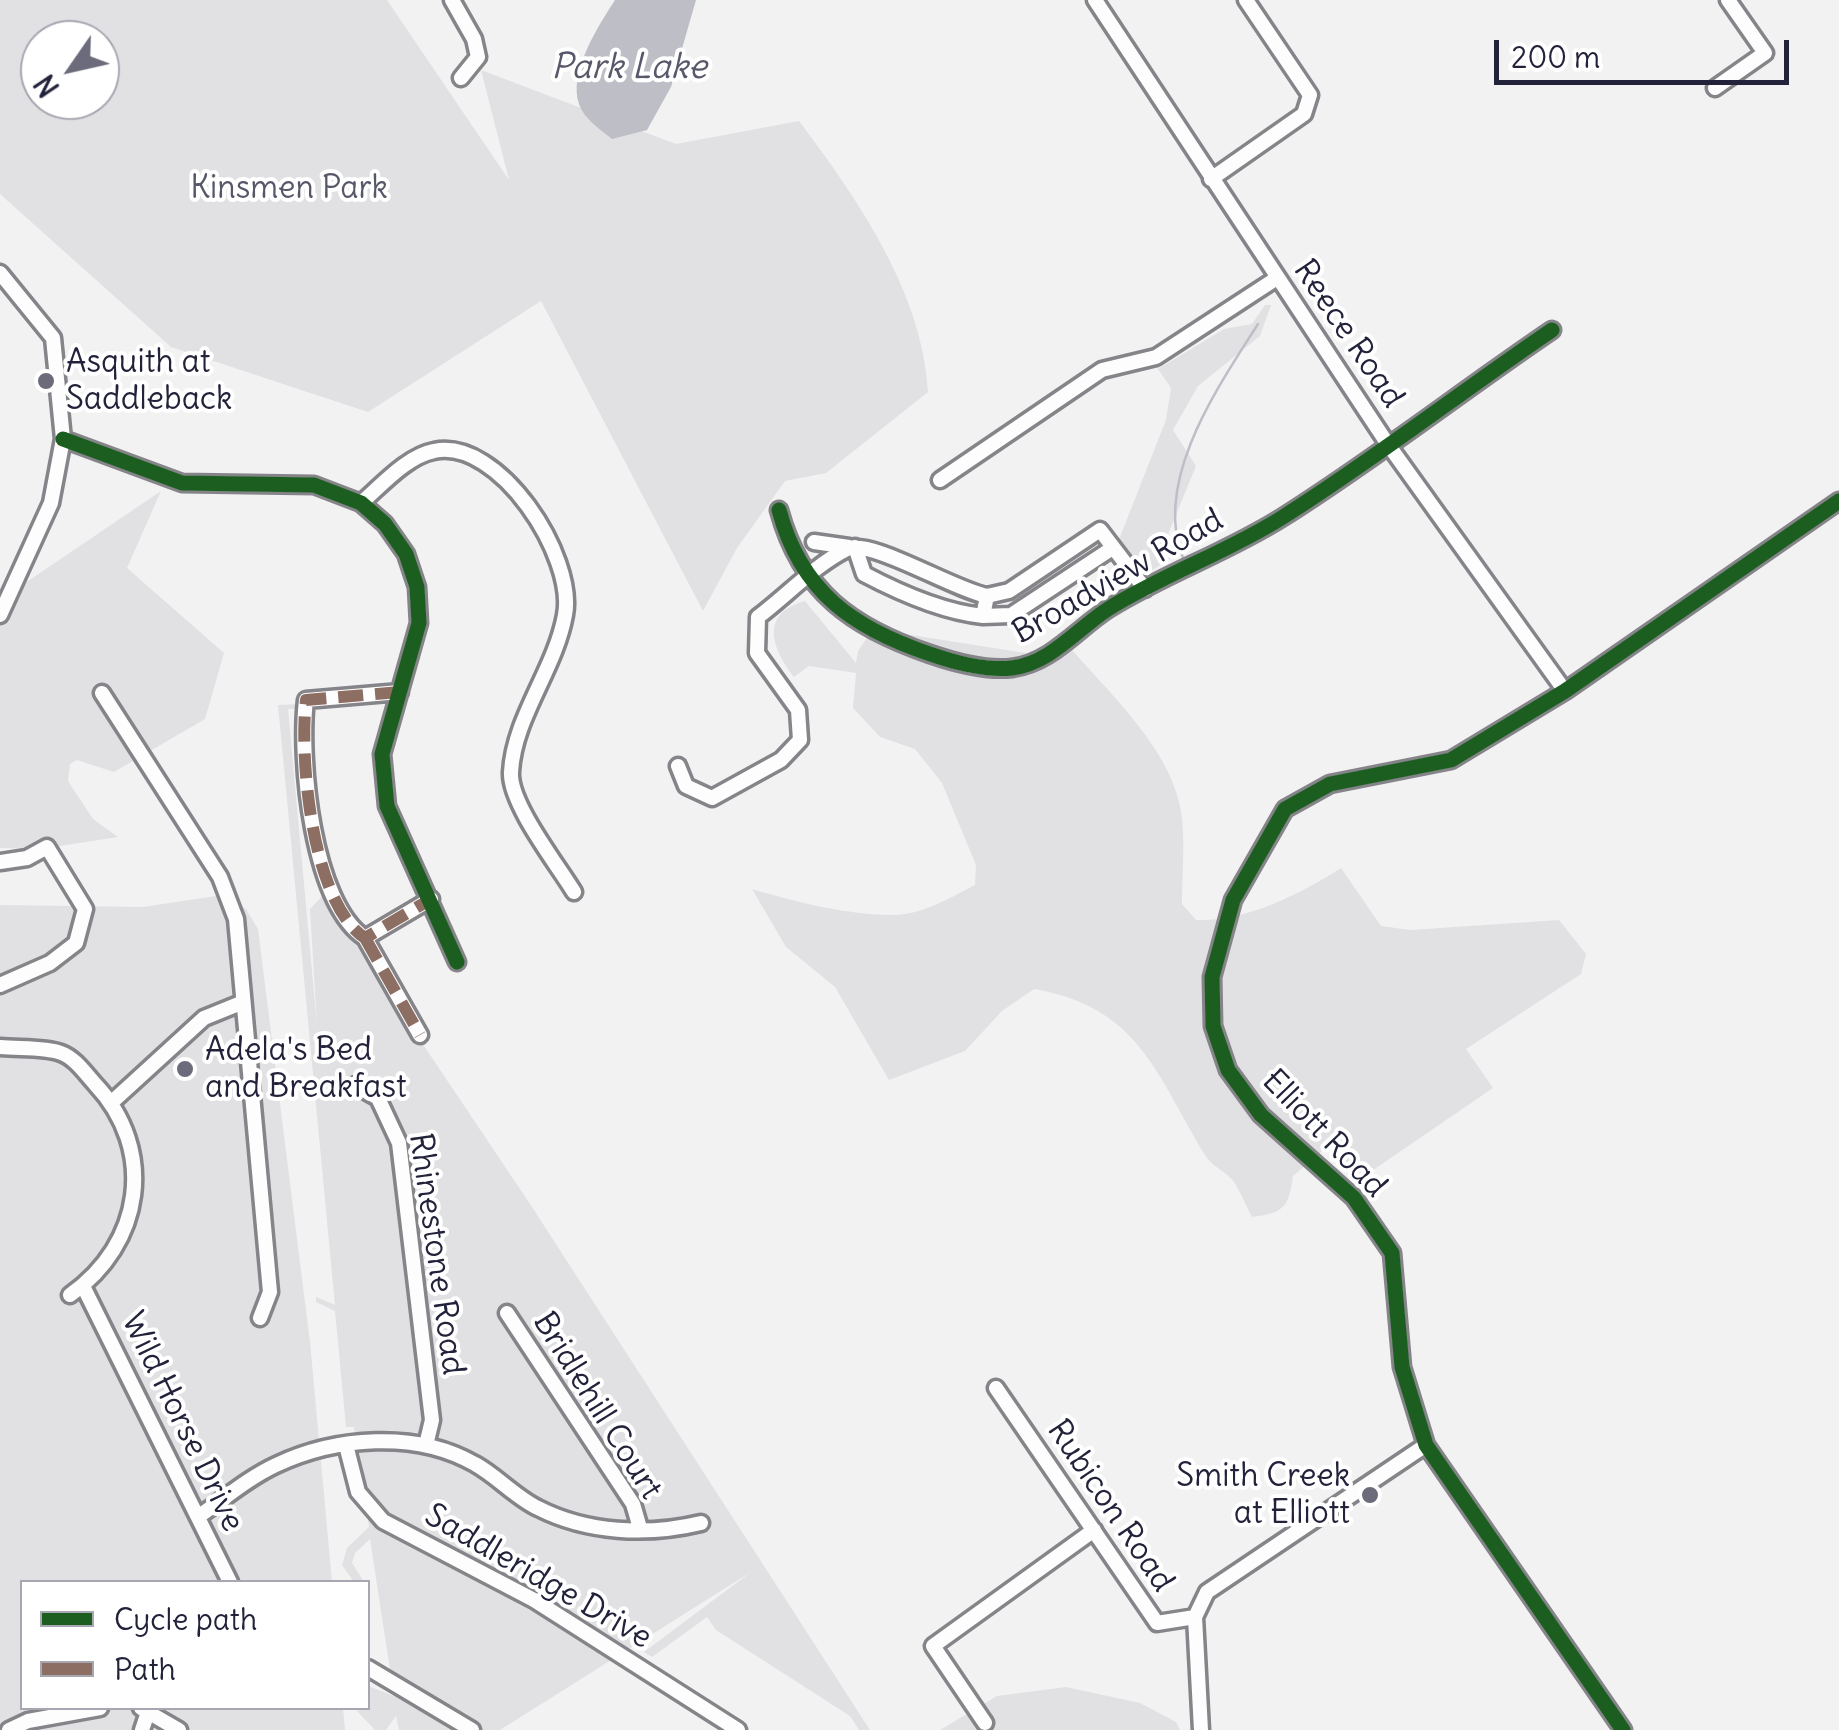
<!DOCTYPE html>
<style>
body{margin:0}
#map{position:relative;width:1839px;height:1730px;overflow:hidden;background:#f2f2f3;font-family:Delius,sans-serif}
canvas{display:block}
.legend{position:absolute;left:20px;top:1580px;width:350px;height:130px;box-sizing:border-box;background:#fff;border:2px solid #a7a7b1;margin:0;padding:12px 18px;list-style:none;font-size:30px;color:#22223b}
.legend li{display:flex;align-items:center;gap:20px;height:50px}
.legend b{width:50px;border:2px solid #a7a7b1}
.north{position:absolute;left:20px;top:20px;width:100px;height:100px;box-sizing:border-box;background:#fff;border:2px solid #a7a7b1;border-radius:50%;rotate:236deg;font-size:28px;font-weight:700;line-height:40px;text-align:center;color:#22223b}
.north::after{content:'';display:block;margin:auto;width:35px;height:45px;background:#6b6b7b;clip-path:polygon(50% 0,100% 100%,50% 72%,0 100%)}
.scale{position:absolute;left:1494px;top:40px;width:295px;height:45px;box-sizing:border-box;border:5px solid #22223b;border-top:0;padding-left:12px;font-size:30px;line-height:35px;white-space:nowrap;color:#22223b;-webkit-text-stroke:8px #fff;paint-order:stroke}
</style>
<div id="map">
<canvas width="1839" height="1730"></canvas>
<ul class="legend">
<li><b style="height:12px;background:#1b5e20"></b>Cycle path</li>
<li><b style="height:12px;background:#8d6e63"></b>Path</li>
</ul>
<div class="north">N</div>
<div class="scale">200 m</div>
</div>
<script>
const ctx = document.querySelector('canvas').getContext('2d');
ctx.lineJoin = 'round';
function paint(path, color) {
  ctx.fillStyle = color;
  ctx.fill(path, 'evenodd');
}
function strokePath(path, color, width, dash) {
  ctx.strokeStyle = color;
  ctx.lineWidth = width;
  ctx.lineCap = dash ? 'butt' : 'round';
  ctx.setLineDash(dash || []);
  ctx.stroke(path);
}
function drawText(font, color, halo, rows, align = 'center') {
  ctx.font = font + ' Delius,sans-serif';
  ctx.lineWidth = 8;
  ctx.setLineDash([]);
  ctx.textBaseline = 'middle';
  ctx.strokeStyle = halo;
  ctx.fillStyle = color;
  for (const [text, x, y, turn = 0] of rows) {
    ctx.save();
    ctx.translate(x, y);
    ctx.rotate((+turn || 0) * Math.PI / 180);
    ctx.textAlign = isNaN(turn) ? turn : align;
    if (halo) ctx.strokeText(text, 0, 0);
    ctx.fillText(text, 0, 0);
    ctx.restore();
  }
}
const green = new Path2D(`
 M0,0H387L509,180L481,70L676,144L799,121C857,198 923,293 928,392L826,473L785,481L737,548L703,611L541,301L368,412L171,347L0,194ZM40,40H100V100H40Z
 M1265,305H1271L1260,336L1198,386L1173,430L1196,466L1164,544L1170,559L1132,583L1116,547L1166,420L1171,388L1158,369L1224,329L1252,324Z
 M161,491L127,568L224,653L205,719L114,772L77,760L70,764L68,781L93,819L118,837L40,849L0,848V600Z
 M805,601L856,663L858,651L873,629L1032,654L1072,650C1112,696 1175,753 1182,818C1185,846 1182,875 1182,904L1196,920C1246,922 1300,894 1341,868L1381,926L1410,930L1559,920L1586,954L1581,974L1466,1049L1493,1088L1360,1179L1328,1146L1293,1176C1289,1208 1283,1213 1252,1217C1246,1206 1241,1192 1234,1182C1226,1171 1212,1167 1205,1155C1156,1074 1139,1007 1034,989L1002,1011L965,1051L889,1080L835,987L786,947L752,889C796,902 847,915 893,915C921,915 950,898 975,885L976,865L942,783L915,749L880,737L853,708L856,673L809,666L794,677C773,650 758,614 805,601Z
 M385,700L383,704L288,709L317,1026L310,909L323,895L532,1207L870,1730H859L850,1716L716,1630L707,1617L652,1657L644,1652L751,1572L500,1730H399L396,1716L386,1730H375L357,1711L368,1708V1686L394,1696L370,1539L355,1553L352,1563L364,1582H354L342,1565L347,1548L369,1527L354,1427H346L335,1311L316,1302V1297L335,1305L278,705Z
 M216,896L246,909L258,929L310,1342L332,1582H22V1708H343L345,1730H0V905L143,907Z
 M1066,1687L1140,1703L1176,1722L1180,1730H940L997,1696Z`);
const water = new Path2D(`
 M615,0H696L671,87L647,130L612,139C600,129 584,119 579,104C568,72 599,25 615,0Z`);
const stream = new Path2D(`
 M1183,558C1152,481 1218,387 1258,324`);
const minor = new Path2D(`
 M452,0L474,39L478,57L461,78
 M1095,0L1387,443L1565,691
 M1715,88L1765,53L1728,0
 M1211,179L1304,114L1310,95L1246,0
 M0,273L53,338L63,439L51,503L0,615
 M63,439L182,483L314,485L361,503L385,524L406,554L417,587L419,623L382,754L387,806L457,962
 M940,480L1102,370L1156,357L1277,278
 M361,503C381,486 407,456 434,451C499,437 576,557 565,615C555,670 514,717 511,772C509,803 557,864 574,892
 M779,510C801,592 853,628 930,654C956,663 985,671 1012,668C1051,663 1077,629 1108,609C1164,574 1228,552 1283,517C1375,459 1462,391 1552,330
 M814,542L849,547
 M855,547L864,574C900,593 944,612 983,616L987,596L1009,591L1100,530L1145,589
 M983,616L1011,615L1111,549
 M400,692L306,700C299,759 312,903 365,938L431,899
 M102,693L220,877L236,919L270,1292L260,1318
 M678,766L686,786L712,798L781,760L800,740L798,710L757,653L758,617C786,596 815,565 847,549C870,538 954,590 987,596
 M0,862L27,858L47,847L85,909L76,943L50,963L0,985
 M365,938L420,1035
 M0,1047C19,1049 44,1047 61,1053C75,1058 85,1073 95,1084C157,1150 143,1244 70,1295
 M355,1085L378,1098L399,1143L432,1420L426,1445
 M112,1102L204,1018L241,1003
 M83,1286L230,1582
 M507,1313L633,1504L640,1528
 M996,1388L1157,1623L1195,1617
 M346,1445L358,1492L383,1521L534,1600L738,1730
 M199,1516C224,1499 248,1478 276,1465C335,1437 416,1430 475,1464C497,1476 515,1497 538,1508C587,1533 647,1536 701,1523
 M368,1668L472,1730
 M141,1708L179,1730
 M985,1723L933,1646L1094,1530
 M9,1730L28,1721L100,1708
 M142,1730L149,1709
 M1201,1730L1195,1617L1207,1592L1426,1445
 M1623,1730L1426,1445L1402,1367L1392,1253L1354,1198L1261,1115L1228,1070L1213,1026L1212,977L1233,900L1285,809L1330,784L1451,760L1565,691L1839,501`);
const quiet = new Path2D(`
 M400,692L306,700C299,759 312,903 365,938L431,899
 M365,938L420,1035`);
const cycleway = new Path2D(`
 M63,439L182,483L314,485L361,503L385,524L406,554L417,587L419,623L382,754L387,806L457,962
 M779,510C801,592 853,628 930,654C956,663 985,671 1012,668C1051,663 1077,629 1108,609C1164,574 1228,552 1283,517C1375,459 1462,391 1552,330
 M1623,1730L1426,1445L1402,1367L1392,1253L1354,1198L1261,1115L1228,1070L1213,1026L1212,977L1233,900L1285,809L1330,784L1451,760L1565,691L1839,501`);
const markers = [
 [46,381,10,"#6b6b7b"],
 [185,1069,10,"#6b6b7b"],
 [1370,1495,10,"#6b6b7b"]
];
const parkNames = [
 ["Kinsmen Park",289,189]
];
const streetNames = [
 ["Reece Road",1348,334,56],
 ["Broadview Road",1118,577,-30],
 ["Elliott Road",1324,1134,46],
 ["Rhinestone Road",436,1254,82],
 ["Bridlehill Court",597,1406,58],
 ["Wild Horse Drive",182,1422,64],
 ["Rubicon Road",1110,1506,56],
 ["Saddleridge Drive",538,1577,30]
];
const poiNames = [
 ["Asquith at",66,363],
 ["Saddleback",66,400],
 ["Adela's Bed",205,1051],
 ["and Breakfast",205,1088],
 ["Smith Creek",1350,1477,"right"],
 ["at Elliott",1350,1514,"right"]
];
const waterNames = [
 ["Park Lake",629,68]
];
paint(green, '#e1e1e4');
paint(water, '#bebec6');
strokePath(stream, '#bebec6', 2.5);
strokePath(minor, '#848489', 21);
strokePath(minor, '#fdfdfd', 14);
strokePath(quiet, '#8d6e63', 12, [25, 12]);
strokePath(cycleway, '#1b5e20', 15);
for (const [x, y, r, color] of markers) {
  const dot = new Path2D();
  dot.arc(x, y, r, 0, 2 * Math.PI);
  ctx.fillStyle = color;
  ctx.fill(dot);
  strokePath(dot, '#fff', 4);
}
drawText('32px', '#57576a', '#fff', parkNames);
drawText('32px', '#22223b', '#fff', streetNames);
drawText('32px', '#22223b', '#fff', poiNames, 'left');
drawText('italic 35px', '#58586b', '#fff', waterNames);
</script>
